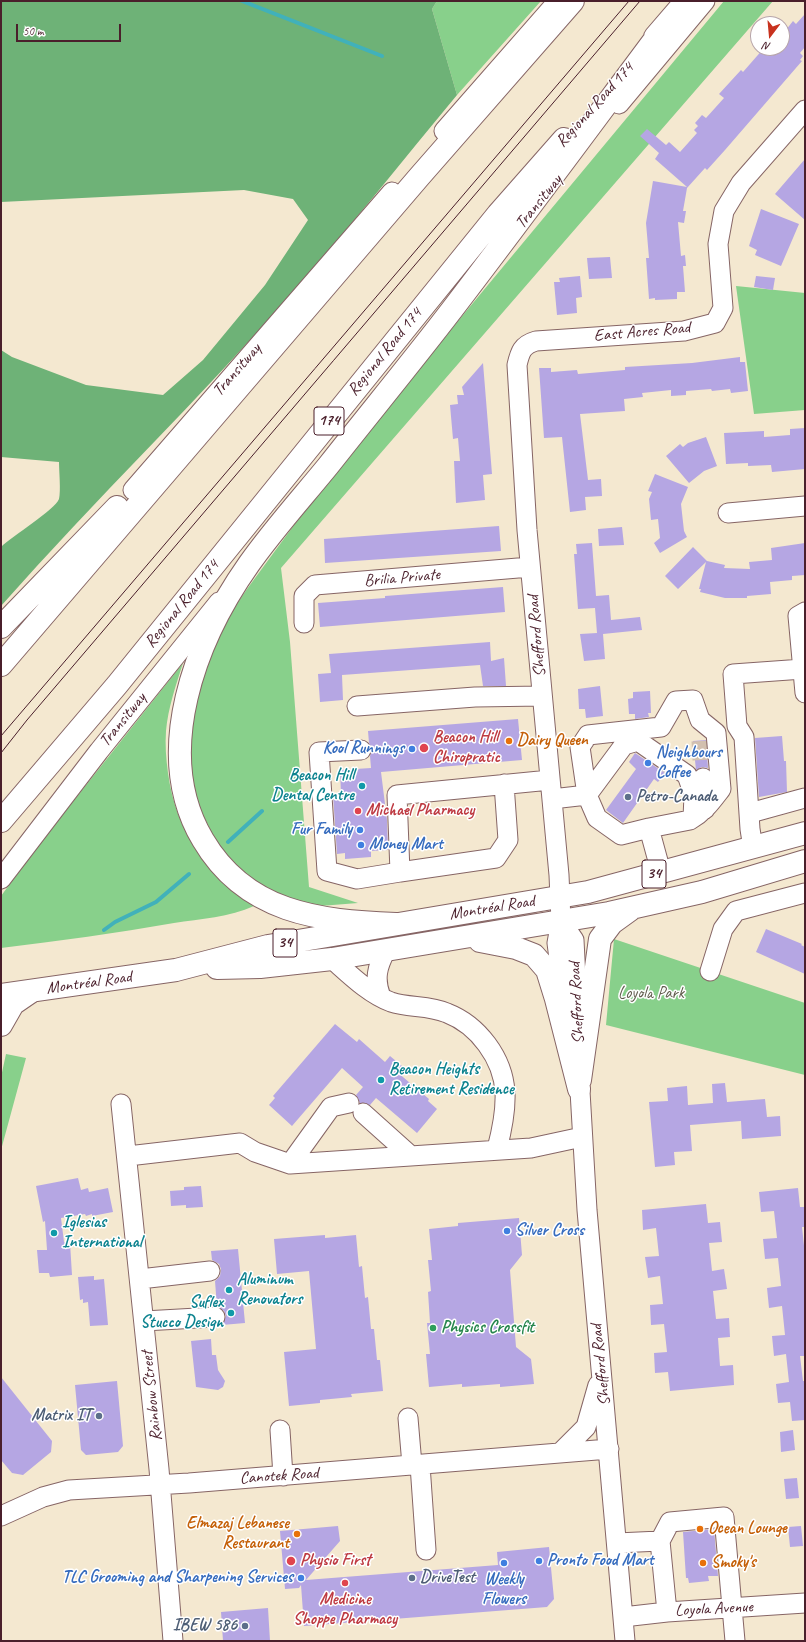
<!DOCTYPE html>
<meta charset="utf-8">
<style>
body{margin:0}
#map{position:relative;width:806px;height:1642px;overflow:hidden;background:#f4e8d0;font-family:Caveat,sans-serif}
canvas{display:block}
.frame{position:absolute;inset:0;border:2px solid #4a1f2b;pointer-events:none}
.north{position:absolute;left:750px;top:16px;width:40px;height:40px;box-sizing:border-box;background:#fff;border:1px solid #b7a5aa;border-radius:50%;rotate:196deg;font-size:11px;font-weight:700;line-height:16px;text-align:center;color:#4a1f2b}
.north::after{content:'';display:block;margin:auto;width:14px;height:18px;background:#c8321e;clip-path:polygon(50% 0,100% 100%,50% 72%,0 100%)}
.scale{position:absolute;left:16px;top:24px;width:105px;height:18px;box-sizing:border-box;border:2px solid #4a1f2b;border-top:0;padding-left:5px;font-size:12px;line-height:14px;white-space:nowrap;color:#4a1f2b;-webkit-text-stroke:3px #fff;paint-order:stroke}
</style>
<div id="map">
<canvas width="806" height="1642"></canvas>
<div class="frame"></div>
<div class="north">N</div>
<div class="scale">50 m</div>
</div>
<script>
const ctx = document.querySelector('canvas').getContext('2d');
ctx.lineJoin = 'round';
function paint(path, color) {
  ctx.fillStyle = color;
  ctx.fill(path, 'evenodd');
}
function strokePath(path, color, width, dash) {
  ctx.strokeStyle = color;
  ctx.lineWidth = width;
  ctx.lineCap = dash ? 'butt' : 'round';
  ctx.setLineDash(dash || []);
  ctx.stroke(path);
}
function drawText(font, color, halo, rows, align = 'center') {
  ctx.font = font + ' Caveat,sans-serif';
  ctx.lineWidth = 3;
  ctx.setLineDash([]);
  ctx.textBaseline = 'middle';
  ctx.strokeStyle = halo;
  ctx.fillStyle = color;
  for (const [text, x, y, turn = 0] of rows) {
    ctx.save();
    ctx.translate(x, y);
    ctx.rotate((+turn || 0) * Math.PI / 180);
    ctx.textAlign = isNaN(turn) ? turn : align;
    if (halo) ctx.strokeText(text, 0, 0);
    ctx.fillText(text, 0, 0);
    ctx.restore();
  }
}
const green = new Path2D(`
 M437,1H541L457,95L432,9Z
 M724,1H773L281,568L290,642L309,887L358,903L320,906L302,904L260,889L223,857L189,785L191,702L224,623L247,589L297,521L458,321Z
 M736,286L805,293V410L754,414Z
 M183,663C176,685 168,708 166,731C165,744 166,759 168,773C176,832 206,872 254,906C230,917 200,919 174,923C116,933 59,941 1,948V896L40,843Z
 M614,939L805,1003V1075L606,1025Z
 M6,1054L26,1058L1,1150V1077Z`);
const forest = new Path2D(`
 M1,1H437L432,9L457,95C403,160 350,227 294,291C200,399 96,498 1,606V547C12,536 55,510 59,499C61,491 59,471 59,462L1,457V350L12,357L86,385L163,395L203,360L265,285L308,220L293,199L244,190L1,202Z`);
const stream = new Path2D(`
 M242,1L382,56
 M228,842L262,811
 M104,930L115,922L156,902L189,874`);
const building = new Path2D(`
 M805,14V47L800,53L803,56L800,60L802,61L725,150L707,170L705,168L687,188L683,211H686L684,223L678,222L681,256L685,255L686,266H683L685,292H677V299L655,300V298L649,299L646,258H649L646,223L653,181L687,187L655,159L659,153L640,136L647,129L666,145L669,142L680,152L697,133L694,130L698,126L695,123L702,115L706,118L724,98L719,94L741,70L743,72L764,48H782V35L793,21L796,24Z
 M805,159V220L775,194Z
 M761,209L799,224L781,266L755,255L757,250L749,246Z
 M610,257L612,278L589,279L587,258Z
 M580,276L582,297L576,298L577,313L557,315L554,282H560L559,278Z
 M756,276L775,278L773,290L754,287Z
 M740,357V362H745L748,391L731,393L730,389L712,391L711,389L686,391V395L671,396V390L642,393L643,397L624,399L625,411L580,414L588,480L601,479L602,496L585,497L586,510L570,512L562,437L544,438L539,368H551V372L577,370L578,374L625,370V367L692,363Z
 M483,363L492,474L483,475L485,500L456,503L454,461H460L458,438L453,439L450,405L458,404L457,395H464L462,387Z
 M805,428V469L772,472L771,465L748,466V463L726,464L724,433L764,431V437L790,435V429Z
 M706,437L717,466L704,471L689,483L666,456L680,444L683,447L688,443Z
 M655,474L688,487L681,504L684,531L687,537L660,553L654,543L660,538L658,519L651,520L649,499L652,492L648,491Z
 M499,526L501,551L325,563L324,539Z
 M622,527L624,545L599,546L598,529Z
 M592,543L596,596L609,595L611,620L640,617L642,630L603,634L605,659L584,661L580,634L597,633L595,608L578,609L574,554H577L576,544Z
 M805,543V575L792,576V580L770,582L771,594L747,596V598H725L700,592L701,589H699L706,562L678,589L665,576L693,547L707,561L725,565L724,568L750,569L749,562L772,560L771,548Z
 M503,587L505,612L320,627L318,603L385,598V596Z
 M490,642L491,661L504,658L506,686H483L480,665L342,675L343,700L320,702L318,674L331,673L329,654Z
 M600,686L603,716L586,718L585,709H579L578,689Z
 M650,691L651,713H648L649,717L635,719V714H629L628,699L633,698V692Z
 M518,719L522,760L381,772L387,820L388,850L371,851V857L345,859V853L337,854L333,795L341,794L340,770L371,768L370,756L372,749L369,743L368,731Z
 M782,736L784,761H786L787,792L759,797L755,738Z
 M706,740L708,768L702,767L696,770L693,741Z
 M635,753L665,773L658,782L654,779L623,823L606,810L636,769L629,762Z
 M766,929L802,944L801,945L805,947V974L756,952Z
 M335,1024L357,1042L359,1039L385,1062L390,1056L402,1066L397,1072L429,1099L428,1101L437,1109L417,1133L376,1098L370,1105L360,1103L356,1095L363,1087L342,1068L292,1126L269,1105L275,1098L273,1096Z
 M725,1083L727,1102L765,1099L767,1117L780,1116L781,1136L742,1139L741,1121L690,1125L692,1151L674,1152L675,1165L655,1167L649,1102L668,1101L667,1088L687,1086L688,1105L713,1103L712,1084Z
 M78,1178L81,1190L88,1188L89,1192L108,1188L113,1212L92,1216V1214L86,1216L85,1214L61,1218L64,1242L70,1243L72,1275L50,1277L49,1273H39L37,1250H47L45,1221L43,1222L36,1186Z
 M201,1186L203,1207L186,1208V1205L171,1206L170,1191L184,1190V1187Z
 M798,1188L800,1207H805V1227H802L805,1255V1356H800L803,1381H805V1420L792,1421L790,1402L778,1403L776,1384L789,1382L786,1354L774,1356L772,1336L785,1335L782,1306L769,1308L767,1288L781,1286L778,1258L765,1259L763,1239L777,1238L774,1211L761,1212L759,1192Z
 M706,1204L708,1223L720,1222L722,1242L709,1243L712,1271L724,1269L727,1289L713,1291L716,1319L729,1318L730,1337L718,1338L720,1366L733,1365L734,1385L670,1391L668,1372L655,1373L654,1353L667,1352L664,1324L651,1325L650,1305L663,1304L660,1276L648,1278L645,1257L659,1256L656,1228L643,1230L642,1210Z
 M519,1218L522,1255L510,1270L516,1347L531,1359L534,1384L500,1387V1384L462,1387V1384L429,1387L426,1354H430L427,1323H430L428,1292L431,1291L428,1260H432L429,1229L458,1226V1223Z
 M325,1235V1238L356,1235L359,1267L362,1266L365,1298L368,1297L371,1329H374L377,1360H380L383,1391L351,1394L352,1397L320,1400V1403L289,1406L284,1352L316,1349L309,1271L277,1274L274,1239Z
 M238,1249L245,1323L222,1325L226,1316L224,1311L217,1307L215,1281L220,1276L221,1269L219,1264L212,1260L211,1251Z
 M94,1276V1280L104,1279L108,1325L90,1326L88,1302L83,1303V1299L80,1300L78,1277Z
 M211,1339L212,1355H216L218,1370L225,1381L223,1387L218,1390L196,1387L191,1341Z
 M1,1377L52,1441L51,1452L23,1475L12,1473L1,1460Z
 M117,1381L123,1446L118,1452L86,1455L81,1450L75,1385Z
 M793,1430L795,1450L781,1452L780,1432Z
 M797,1478L799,1498L786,1499L784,1479Z
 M338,1526L340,1541L306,1580L498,1565L497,1552L549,1547L554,1599L547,1607L304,1626L301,1585L299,1588L285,1589L280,1531Z
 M801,1526L803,1546L790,1547L788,1527Z
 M714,1529L718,1576H708L709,1581L689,1583L688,1578H686L683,1532Z
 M268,1608L270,1641H223L221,1612Z`);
const minorTunnel = new Path2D(`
 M701,741L703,778`);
const minor = new Path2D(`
 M619,104L705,1
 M444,131L558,1
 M133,490L392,192
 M728,513L805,506
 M805,612L798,616L805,693
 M304,623V596L315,585L530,567
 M357,706L475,697L542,696
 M361,750L319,752L327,871L357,879L400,872L397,795L550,780
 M703,778L705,809
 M552,799L587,795L597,818L621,835L649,828L661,872
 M750,813L805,798
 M649,828L690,820C704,812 711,802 721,789L716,733L700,720L693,700L676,701L661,727L588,735L580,747L587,795L624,745L638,741L687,775L694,795L693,818
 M753,848L750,829L744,737L737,726L733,674L803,669
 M400,872L496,858L508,840L504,784
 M1,879L99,751L219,602
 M561,921L574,940L579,1038
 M332,959C349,974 369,994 391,1002C409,1008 429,1005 447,1013C478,1025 503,1058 505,1092C506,1112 502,1130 497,1149
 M710,971L723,929L736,911L805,893
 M381,997C374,979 377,967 386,950
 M565,1006L557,943L561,921L559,875L527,530L517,365C520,352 522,345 536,341L684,331L715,323L723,308L718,244L724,211L741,183L805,110
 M579,1074L587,1210L625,1641
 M121,1104L159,1469L173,1641
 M363,1113L411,1156
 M128,1156L240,1143L255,1152L290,1164L531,1148L582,1137
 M290,1164L331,1107L349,1103
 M140,1279L210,1271
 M144,1321L215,1317
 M408,1418L412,1465
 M280,1430L283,1476
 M561,1452L586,1427L598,1385
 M420,1465L426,1550
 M1,1516L43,1497L69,1490L189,1483L609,1449
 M660,1541L670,1522L724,1517L735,1641
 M617,1543L660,1541L667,1612
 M623,1617L667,1612L805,1603`);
const major = new Path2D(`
 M480,941L516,948L534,955L547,970L556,999L579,1089
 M217,968L260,967L332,959L609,913L702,892L805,861
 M1,995L176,970L268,946L588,892L805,833
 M580,1080L600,939L612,923L630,910`);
const highway = new Path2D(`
 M655,37L686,1
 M1,627L117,507
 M1,665L419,177L573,1
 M1,821L117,685L498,214L564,139
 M396,924C318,921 246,913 203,840C151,753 196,639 249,564C273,530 301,499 328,466C369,414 411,363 451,311C523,217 593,122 664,27
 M1,1025L13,1004L32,991`);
const tram = new Path2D(`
 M1,736L629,1
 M1,753L27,720L640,1`);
const markers = [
 [509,741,4,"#e8710a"],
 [424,748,5,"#e0444e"],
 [412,749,4,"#3f7fe0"],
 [648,763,4,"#3f7fe0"],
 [362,786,4,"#0f9aa8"],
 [628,797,4,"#5c6f8a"],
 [358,811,4,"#e0444e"],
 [360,830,4,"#3f7fe0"],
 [361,845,4,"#3f7fe0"],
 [381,1080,4,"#0f9aa8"],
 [507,1231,4,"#3f7fe0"],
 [54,1233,4,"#0f9aa8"],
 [229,1290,4,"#0f9aa8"],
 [231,1313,4,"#0f9aa8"],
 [433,1328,4,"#2e9e5b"],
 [99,1416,4,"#5c6f8a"],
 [700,1529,4,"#e8710a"],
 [297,1534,4,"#e8710a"],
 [291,1561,5,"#e0444e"],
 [539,1561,4,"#3f7fe0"],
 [504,1563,4,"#3f7fe0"],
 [703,1563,4,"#e8710a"],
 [301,1578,4,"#3f7fe0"],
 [412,1578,4,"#5c6f8a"],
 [345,1583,4,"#e0444e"],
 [245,1626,4,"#5c6f8a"]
];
const shields = [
 [329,421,30],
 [654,874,24],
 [285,943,24]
];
const shieldNames = [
 ["174",329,421],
 ["34",654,874],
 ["34",285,943]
];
const streetNames = [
 ["Regional Road 174",595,105,-48],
 ["Transitway",539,202,-51],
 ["East Acres Road",642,332,-5],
 ["Regional Road 174",385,352,-51],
 ["Transitway",237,370,-49],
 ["Brilia Private",402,578,-5],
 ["Regional Road 174",182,604,-51],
 ["Shefford Road",537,636,-95],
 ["Transitway",123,720,-51],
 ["Montréal Road",492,908,-9],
 ["Montréal Road",89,983,-8],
 ["Shefford Road",577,1003,-93],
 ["Shefford Road",601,1365,-96],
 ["Rainbow Street",152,1396,-96],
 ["Canotek Road",279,1476,-4],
 ["Loyola Avenue",714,1609,-3]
];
const healthNames = [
 ["Beacon Hill",433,738],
 ["Chiropratic",433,758],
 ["Michael Pharmacy",366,811],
 ["Physio First",300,1561],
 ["Medicine",345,1600,"center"],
 ["Shoppe Pharmacy",345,1620,"center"]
];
const foodNames = [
 ["Dairy Queen",517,741],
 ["Elmazaj Lebanese",289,1524,"right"],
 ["Restaurant",289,1544,"right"],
 ["Ocean Lounge",708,1529],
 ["Smoky's",711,1563]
];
const shopNames = [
 ["Kool Runnings",404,749,"right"],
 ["Neighbours",656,753],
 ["Coffee",656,773],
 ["Fur Family",352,830,"right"],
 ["Money Mart",369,845],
 ["Silver Cross",515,1231],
 ["Pronto Food Mart",547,1561],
 ["TLC Grooming and Sharpening Services",293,1578,"right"],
 ["Weekly",504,1580,"center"],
 ["Flowers",504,1600,"center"]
];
const cultureNames = [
 ["Beacon Hill",354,776,"right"],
 ["Dental Centre",354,796,"right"],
 ["Beacon Heights",389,1070],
 ["Retirement Residence",389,1090],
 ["Iglesias",62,1223],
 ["International",62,1243],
 ["Aluminum",237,1280],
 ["Renovators",237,1300],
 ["Suflex",223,1303,"right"],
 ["Stucco Design",223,1323,"right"]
];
const serviceNames = [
 ["Petro-Canada",636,797],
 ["Matrix IT",91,1416,"right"],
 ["DriveTest",420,1578],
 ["IBEW 586",237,1626,"right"]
];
const parkNames = [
 ["Loyola Park",651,994]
];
const leisureNames = [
 ["Physics Crossfit",441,1328]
];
paint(green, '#88d08b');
paint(forest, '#6eb277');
strokePath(stream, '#41b1ba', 4);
paint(building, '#b5a6e3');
strokePath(minorTunnel, '#d2c0af', 19, [19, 10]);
strokePath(minor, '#866565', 21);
strokePath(major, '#866565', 24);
strokePath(highway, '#866565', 24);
strokePath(minor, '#fff', 19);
strokePath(major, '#fff', 22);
strokePath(highway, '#fff', 22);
strokePath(tram, '#4a1f2b', 1);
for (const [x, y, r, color] of markers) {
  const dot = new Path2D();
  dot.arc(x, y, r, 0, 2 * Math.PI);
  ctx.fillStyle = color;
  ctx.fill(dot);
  strokePath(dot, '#fff', 1.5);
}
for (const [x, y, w] of shields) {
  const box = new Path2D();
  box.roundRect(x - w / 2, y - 14, w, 28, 3);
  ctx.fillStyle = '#fff';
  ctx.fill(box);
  strokePath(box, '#4a1f2b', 1);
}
drawText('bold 16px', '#4a1f2b', null, shieldNames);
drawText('17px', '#4a1f2b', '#fff', streetNames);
drawText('bold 17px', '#be3a42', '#fff', healthNames, 'left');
drawText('bold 17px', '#c56008', '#fff', foodNames, 'left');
drawText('bold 17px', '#366cbe', '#fff', shopNames, 'left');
drawText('bold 17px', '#0d838f', '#fff', cultureNames, 'left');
drawText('bold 17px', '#4e5e75', '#fff', serviceNames, 'left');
drawText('17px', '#605d4d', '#fff', parkNames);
drawText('bold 17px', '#27864d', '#fff', leisureNames, 'left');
</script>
